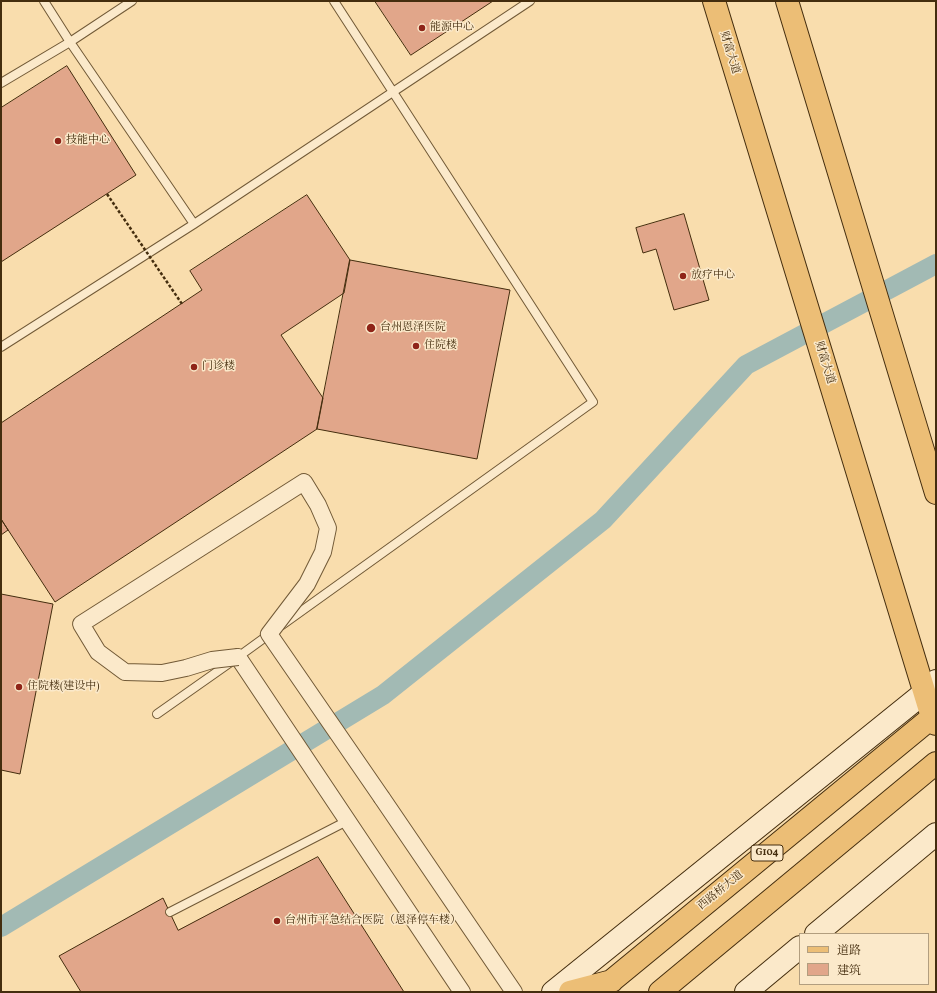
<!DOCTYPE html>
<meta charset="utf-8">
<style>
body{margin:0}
#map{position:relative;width:937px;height:993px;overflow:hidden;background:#f9ddad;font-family:Vollkorn,"Noto Serif SC",serif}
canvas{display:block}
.frame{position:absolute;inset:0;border:2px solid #442d0e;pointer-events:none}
.legend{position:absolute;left:799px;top:933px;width:130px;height:52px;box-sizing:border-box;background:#fbe9ca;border:1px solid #b29e7f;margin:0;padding:5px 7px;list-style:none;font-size:12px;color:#442d0e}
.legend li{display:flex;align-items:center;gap:8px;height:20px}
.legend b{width:20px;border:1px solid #b29e7f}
</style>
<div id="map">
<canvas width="937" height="993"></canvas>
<div class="frame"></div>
<ul class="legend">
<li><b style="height:5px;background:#ecbe76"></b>道路</li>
<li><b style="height:11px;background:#e1a68a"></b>建筑</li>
</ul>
</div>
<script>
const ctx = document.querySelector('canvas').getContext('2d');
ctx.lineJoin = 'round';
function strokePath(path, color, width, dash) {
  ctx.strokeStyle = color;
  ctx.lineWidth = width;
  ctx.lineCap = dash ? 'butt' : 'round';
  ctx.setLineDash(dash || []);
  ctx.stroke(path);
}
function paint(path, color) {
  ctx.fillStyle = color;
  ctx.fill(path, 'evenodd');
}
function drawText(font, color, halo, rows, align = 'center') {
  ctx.font = font + ' Vollkorn,"Noto Serif SC",serif';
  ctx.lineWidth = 3;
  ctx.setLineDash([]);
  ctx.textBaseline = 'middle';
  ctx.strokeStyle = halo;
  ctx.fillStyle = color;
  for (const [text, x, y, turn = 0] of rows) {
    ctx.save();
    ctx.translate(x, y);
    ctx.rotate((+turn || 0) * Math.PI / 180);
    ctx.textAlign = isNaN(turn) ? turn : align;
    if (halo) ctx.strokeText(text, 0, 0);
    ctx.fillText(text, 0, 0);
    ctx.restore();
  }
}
const canal = new Path2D(`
 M1,927L383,695L603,520L746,365L936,264`);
const building = new Path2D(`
 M375,1H493L411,55Z
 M67,66L136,175L1,262V108Z
 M307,195L350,260L344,293L281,335L323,398L317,429L55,602L1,519V423L202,290L190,271Z
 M684,214L709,300L674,310L656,249L643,253L636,228Z
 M350,260L510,290L477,459L317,429Z
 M1,519L8,530L1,535Z
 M1,594L53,604L20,774L1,770Z
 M318,857L404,992H81L59,956L163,898L178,930Z`);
const service = new Path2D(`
 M44,1L70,42L194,224
 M1,83L70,42L132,1
 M1,347L194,224L530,1
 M282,625L593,402L393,92L334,1
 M157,714L238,657L271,633
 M170,912L347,821`);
const minor = new Path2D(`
 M238,657L462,992
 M382,798L514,992`);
const secondary = new Path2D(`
 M816,934L936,834
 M553,992L925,692L936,681
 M746,992L800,947`);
const primary = new Path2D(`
 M714,1L932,717L936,724
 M787,1L936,493
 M570,992L612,981
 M598,992L936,714
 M660,992L936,763`);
const pathBridge = new Path2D(`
 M107,194L182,304`);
const minorBridge = new Path2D(`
 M238,657L212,660L186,668L162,673L125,672L98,652L81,624L304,482L318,505L328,528L323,552L307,584L269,634L382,798`);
const markers = [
 [422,28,4,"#8f2418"],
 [58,141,4,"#8f2418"],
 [683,276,4,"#8f2418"],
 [371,328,5,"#8f2418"],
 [416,346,4,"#8f2418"],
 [194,367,4,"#8f2418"],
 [19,687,4,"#8f2418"],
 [277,921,4,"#8f2418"]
];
const shields = [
 [767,853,32]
];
const shieldNames = [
 ["G104",767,853]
];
const poiNames = [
 ["能源中心",430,28],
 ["技能中心",66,141],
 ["放疗中心",691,276],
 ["台州恩泽医院",380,328],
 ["住院楼",424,346],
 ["门诊楼",202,367],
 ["住院楼(建设中)",27,687],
 ["台州市平急结合医院（恩泽停车楼）",285,921]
];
const streetNames = [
 ["财富大道",729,53,73],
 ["财富大道",824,363,73],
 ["西路桥大道",721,891,-39]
];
strokePath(canal, '#a2bab4', 20);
paint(building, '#e1a68a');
strokePath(building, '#442d0e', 1);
strokePath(service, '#715936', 10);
strokePath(minor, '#715936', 18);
strokePath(secondary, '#442d0e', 24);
strokePath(primary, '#442d0e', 24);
strokePath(service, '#fbe9ca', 8);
strokePath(minor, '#fbe9ca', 16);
strokePath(secondary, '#fbe9ca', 22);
strokePath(primary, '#ecbe76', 22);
strokePath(minorBridge, '#715936', 18, []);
strokePath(pathBridge, '#442d0e', 2.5, [3, 2]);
strokePath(minorBridge, '#fbe9ca', 16);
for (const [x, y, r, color] of markers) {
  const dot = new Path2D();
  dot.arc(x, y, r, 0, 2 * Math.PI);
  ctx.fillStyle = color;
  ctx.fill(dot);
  strokePath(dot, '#fbe9ca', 1.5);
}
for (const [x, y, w] of shields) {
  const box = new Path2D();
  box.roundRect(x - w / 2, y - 8, w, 16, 3);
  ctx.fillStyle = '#fbe9ca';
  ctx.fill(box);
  strokePath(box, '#442d0e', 1);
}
drawText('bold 10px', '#442d0e', null, shieldNames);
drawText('11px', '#442d0e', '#fbe9ca', poiNames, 'left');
drawText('11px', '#442d0e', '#fbe9ca', streetNames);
</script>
